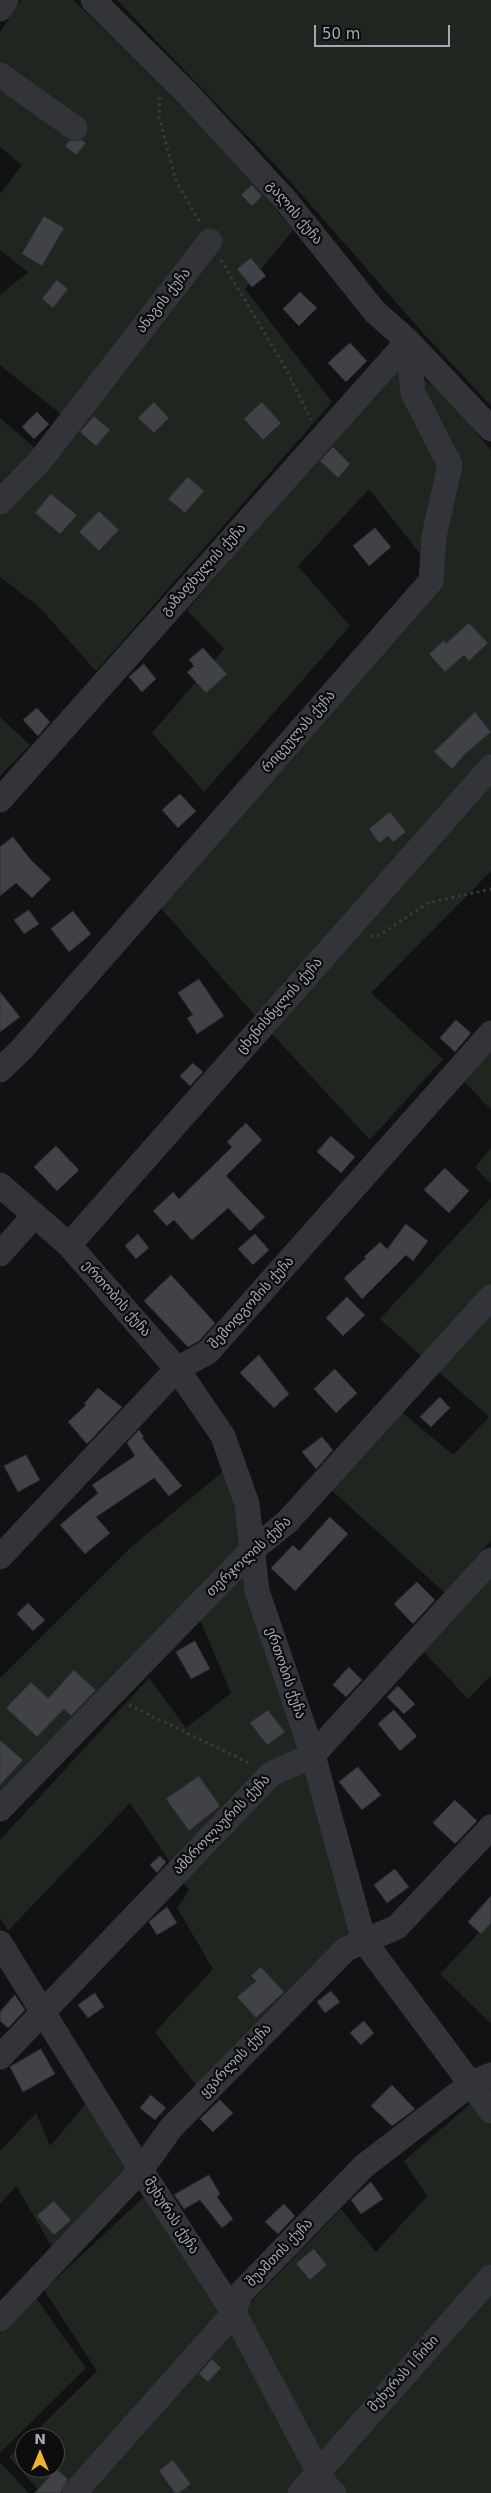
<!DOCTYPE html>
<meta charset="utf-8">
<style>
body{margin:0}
#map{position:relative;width:491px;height:2493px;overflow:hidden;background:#121214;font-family:"DejaVu Sans",sans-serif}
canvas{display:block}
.north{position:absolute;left:15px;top:2428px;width:50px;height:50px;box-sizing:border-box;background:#0d0d0f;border:1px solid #494b51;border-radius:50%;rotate:0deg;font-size:14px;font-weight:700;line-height:20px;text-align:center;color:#a3a8b4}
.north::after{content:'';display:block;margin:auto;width:18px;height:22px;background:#f2b22c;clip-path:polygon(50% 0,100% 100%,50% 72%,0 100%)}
.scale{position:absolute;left:314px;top:25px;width:136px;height:22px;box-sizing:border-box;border:2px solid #a3a8b4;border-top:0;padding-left:6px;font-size:15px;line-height:18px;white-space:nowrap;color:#a3a8b4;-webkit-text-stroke:4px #0d0d0f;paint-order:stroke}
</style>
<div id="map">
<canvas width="491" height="2493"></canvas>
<div class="north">N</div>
<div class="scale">50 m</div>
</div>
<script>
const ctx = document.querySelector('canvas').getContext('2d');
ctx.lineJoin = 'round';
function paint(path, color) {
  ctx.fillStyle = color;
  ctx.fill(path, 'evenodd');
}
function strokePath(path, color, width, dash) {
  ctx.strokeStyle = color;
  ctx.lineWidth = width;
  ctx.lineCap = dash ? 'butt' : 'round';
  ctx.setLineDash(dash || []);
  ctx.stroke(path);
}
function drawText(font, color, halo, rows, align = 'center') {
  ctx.font = font + ' "DejaVu Sans","Noto Sans Georgian",sans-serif';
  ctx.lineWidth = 4.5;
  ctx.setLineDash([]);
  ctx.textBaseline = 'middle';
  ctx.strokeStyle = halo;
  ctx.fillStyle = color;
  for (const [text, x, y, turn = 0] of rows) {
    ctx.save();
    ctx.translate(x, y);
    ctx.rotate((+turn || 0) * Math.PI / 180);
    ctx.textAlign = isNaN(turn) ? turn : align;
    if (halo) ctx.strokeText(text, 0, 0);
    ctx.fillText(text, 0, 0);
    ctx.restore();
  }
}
const green = new Path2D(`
 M21,0H73L169,90L237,163L293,230L245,289L332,402L96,671L39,607L0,577V418L35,448L62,415L0,365V295L28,272L0,250V194L22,165L0,147V32Z
 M117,0H491V406L422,332L280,170Z
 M401,361L448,398L491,450V871L371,993L443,1059L370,1140L250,1010L160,907L443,583L369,489L298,566L350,626L204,792L152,733L224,649L187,610Z
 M0,717L30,745L0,776Z
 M491,1043V1110L460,1077Z
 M491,1148V1184L475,1167Z
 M491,1198V1541L445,1593L327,1486L397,1408L453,1455L489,1417L380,1319Z
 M225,1470L249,1539L0,1790V1678L131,1547Z
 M252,1562L360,1928L199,2089L155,2032L213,1969L177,1908L189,1890L130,1803L8,1931L0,1918V1840L149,1678L186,1728L231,1693L200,1620Z
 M491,1574V1675L468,1699L422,1650Z
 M491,1920V2024L440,1974Z
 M491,2086V2493H41L9,2457L25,2442V2468H55V2438H29L97,2371L44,2290L146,2195L244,2309L341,2209L376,2252L427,2196L404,2161Z
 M89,2100L140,2184L62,2264L16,2186L0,2204V2151L36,2113L50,2146Z
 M36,2298L86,2368L0,2453V2333Z
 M0,2462L29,2493H0Z`);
const building = new Path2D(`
 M82,140L86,143L76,155L65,146L69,141Z
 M252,185L262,196L252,206L241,195Z
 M44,216L64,228L42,266L22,254Z
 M251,258L266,276L252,287L237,269Z
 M57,280L68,289L53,308L42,299Z
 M300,292L317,308L299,326L283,309Z
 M350,343L367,361L346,382L328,363Z
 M154,402L169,418L154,433L138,418Z
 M262,402L281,423L263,440L244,419Z
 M37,412L49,424L34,439L22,427Z
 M94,416L110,430L96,446L80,432Z
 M333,447L350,464L338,478L320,461Z
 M188,477L204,491L185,513L168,499Z
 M51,494L77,515L60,534L35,513Z
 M99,511L119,530L99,551L79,532Z
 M375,528L391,547L369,566L353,546Z
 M469,623L488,643L469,661L464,655L445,672L429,654L444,640L446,643Z
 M203,648L227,674L206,693L187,672L194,666L189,660Z
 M144,664L156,679L142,692L129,677Z
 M37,708L50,722L38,736L23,720Z
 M475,712L491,732L465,754L452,769L434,752Z
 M180,794L196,811L178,828L162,810Z
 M390,812L406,832L393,842L388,836L379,843L369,829Z
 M13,837L31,860L51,879L32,898L16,883L0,896V847Z
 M29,910L39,924L24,934L14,920Z
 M73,911L91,934L69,952L51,929Z
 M199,979L224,1016L197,1034L187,1018L193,1015L178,993Z
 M0,992L20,1017L0,1032Z
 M456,1020L471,1033L455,1052L440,1038Z
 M193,1063L203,1072L190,1086L180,1076Z
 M246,1123L262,1140L226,1176L265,1217L250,1231L228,1208L192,1240L174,1220L167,1226L153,1211L173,1192L179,1199L232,1147L227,1142Z
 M331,1136L355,1157L341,1173L317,1152Z
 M56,1146L79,1170L57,1191L34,1167Z
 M445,1168L469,1191L449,1213L424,1190Z
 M406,1224L428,1241L413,1261L406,1255L362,1299L344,1278L366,1258L364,1257L380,1242L387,1249Z
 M138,1234L149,1248L136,1259L125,1246Z
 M255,1234L269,1250L253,1265L238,1249Z
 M171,1275L215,1323L199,1341L188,1347L144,1301Z
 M347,1297L365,1315L343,1336L326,1318Z
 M259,1355L289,1394L274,1408L240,1373Z
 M335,1369L357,1393L336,1413L314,1389Z
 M98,1388L122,1407L87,1444L68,1422L86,1405L84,1404Z
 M440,1397L450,1408L431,1427L420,1417Z
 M139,1430L144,1437L142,1438L182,1486L169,1496L154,1478L96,1517L110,1533L85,1554L60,1525L98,1493L92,1485L135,1456L127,1443Z
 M322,1437L333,1450L316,1469L302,1452Z
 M26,1455L40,1480L18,1492L4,1466Z
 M330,1517L348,1534L295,1591L271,1568L293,1545L299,1551Z
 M417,1582L435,1600L413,1624L394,1604Z
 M28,1603L45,1620L33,1631L17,1614Z
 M195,1641L210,1669L191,1679L176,1652Z
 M349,1667L362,1680L346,1697L333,1685Z
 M74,1670L96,1690L71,1716L64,1709L37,1737L6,1708L31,1682L48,1698Z
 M398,1686L415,1704L404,1714L387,1697Z
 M268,1710L285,1732L267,1745L250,1723Z
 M394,1710L417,1736L400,1751L378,1724Z
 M0,1740L23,1760L0,1785Z
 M358,1767L381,1795L362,1810L339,1782Z
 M199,1776L220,1806L189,1831L166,1799Z
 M455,1800L477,1821L455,1844L433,1823Z
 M160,1856L166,1862L157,1873L150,1865Z
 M395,1869L409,1887L387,1903L374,1885Z
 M491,1896V1923L481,1934L468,1922Z
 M167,1907L177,1923L157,1935L149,1922Z
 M261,1967L284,1992L256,2018L237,1997L256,1981L251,1976Z
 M331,1991L340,2002L325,2013L317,2002Z
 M95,1993L104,2007L88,2018L78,2005Z
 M15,1995L25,2010L8,2028L0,2021V2012Z
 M364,2021L374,2033L361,2045L350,2033Z
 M41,2049L55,2074L23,2092L10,2067Z
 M392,2085L415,2109L392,2126L371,2106Z
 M151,2095L166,2108L155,2120L140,2108Z
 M220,2100L233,2113L213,2132L200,2119Z
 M209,2175L220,2194L217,2197L233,2219L222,2228L200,2200L184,2209L174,2195Z
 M371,2182L383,2199L361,2214L351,2200Z
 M54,2201L71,2220L54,2235L37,2216Z
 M284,2204L295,2216L278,2234L265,2222Z
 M314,2249L327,2265L310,2280L296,2264Z
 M212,2359L221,2368L208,2382L199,2374Z
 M173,2460L191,2484L179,2493H175L159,2471Z
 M56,2469L68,2479L60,2493H35Z`);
const path = new Path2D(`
 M160,97L159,117L176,181L201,224
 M221,260L286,369L311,420
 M371,936H378L428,903L491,889
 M129,1705L251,1764`);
const minor = new Path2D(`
 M93,0L187,93L287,202L375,312L408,341L491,429
 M0,9L6,0
 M0,75L75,128
 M0,502L39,462L210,241
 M0,800L408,341
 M0,1070L20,1051L431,581L434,536L450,465L413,393L408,341
 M0,1185L69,1245L177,1369L223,1436L247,1504L257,1591L313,1755L364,1941L491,2111
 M69,1245L491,767
 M0,1254L34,1216
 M0,1557L177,1369L208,1352L491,1033
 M0,1809L251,1551L287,1522L491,1297
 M0,1943L141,2170L234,2313L318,2471L327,2487L334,2493
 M0,2057L271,1774L313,1755L491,1560
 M0,2319L141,2170L171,2128L346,1949L397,1927L491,1827
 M74,2493L234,2313L240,2294L364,2166L472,2083L491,2075
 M300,2493L491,2277`);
const streetNames = [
 ["გალის ქუჩა",294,213,50],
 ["ანაგის ქუჩა",164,301,-52],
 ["გაზაფხულის ქუჩა",204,570,-48],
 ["რიცეულას ქუჩა",299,732,-49],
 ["ცხენისწყლის ქუჩა",280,1006,-49],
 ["ერთობის ქუჩა",116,1299,49],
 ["შემოდგომის ქუჩა",252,1303,-48],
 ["თერჯოლის ქუჩა",249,1557,-43],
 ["ერთობის ქუჩა",285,1673,71],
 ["ამბროლაურის ქუჩა",222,1825,-46],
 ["ყვარლის ქუჩა",236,2061,-46],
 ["მუხურას ქუჩა",171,2216,57],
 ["შუამთის ქუჩა",280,2253,-46],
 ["მუხურას I ჩიხი",404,2374,-48]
];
paint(green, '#1e261f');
paint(building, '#414247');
strokePath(building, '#2c2c30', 1);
strokePath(path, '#393b40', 3, [2.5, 4]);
strokePath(minor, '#333439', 25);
drawText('14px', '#a3a8b4', '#0d0d0f', streetNames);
</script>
